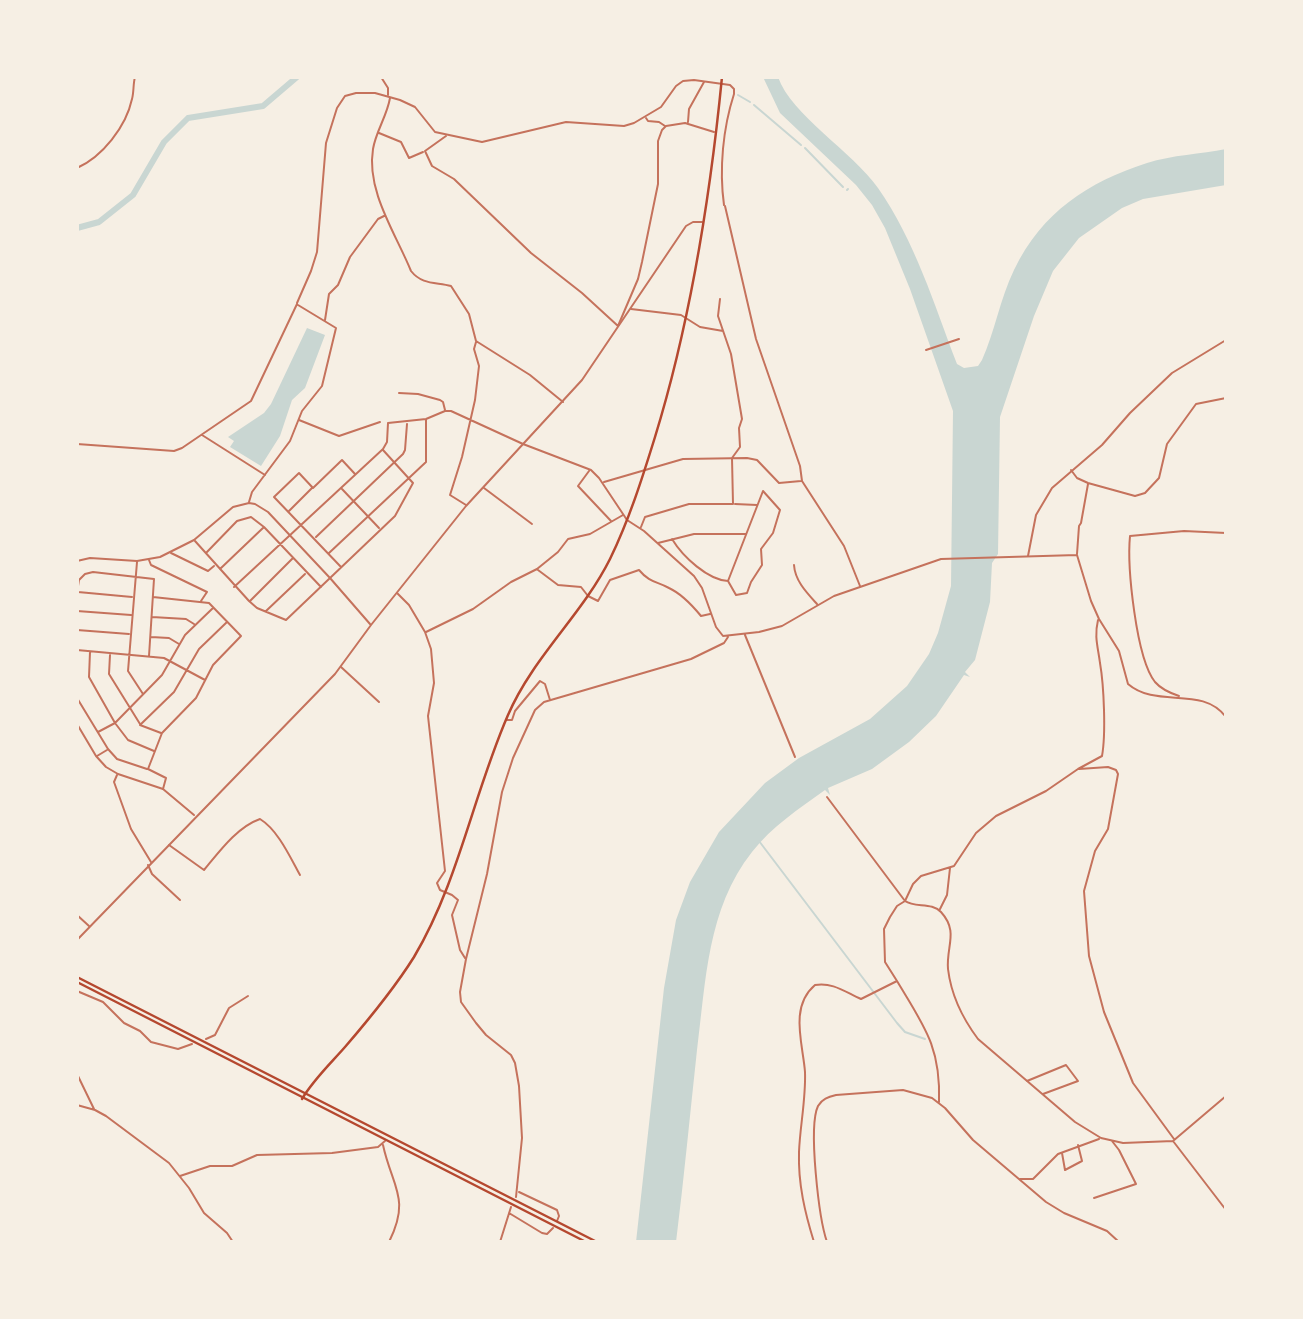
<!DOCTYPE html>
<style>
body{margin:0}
#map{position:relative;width:1303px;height:1319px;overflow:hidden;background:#f6efe4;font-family:"Fira Sans",sans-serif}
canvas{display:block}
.frame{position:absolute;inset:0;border:79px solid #f6efe4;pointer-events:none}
</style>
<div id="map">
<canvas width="1303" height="1319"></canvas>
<div class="frame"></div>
</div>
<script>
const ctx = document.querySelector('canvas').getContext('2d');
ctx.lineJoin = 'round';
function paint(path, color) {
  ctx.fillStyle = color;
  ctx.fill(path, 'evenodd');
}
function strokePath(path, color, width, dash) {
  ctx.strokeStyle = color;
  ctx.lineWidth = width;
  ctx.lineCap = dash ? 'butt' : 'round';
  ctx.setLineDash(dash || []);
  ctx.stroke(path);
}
const water = new Path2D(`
 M763,77H778C791,115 853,152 878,188C915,241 934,304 957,364L964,368L978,366L982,360C995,331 1000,299 1014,270C1042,212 1088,182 1147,163C1172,155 1201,154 1226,149V185L1143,199L1122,208L1079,238L1053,271L1034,316L1000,417L998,554L992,563L990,602L975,660L965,672L970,677L964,675L936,716L909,742L872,769L828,788L830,795L825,790C799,809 772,826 752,852C707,909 706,981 697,1050C690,1114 684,1178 676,1242H636L664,988L676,920L690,882L719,832L765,783L799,758L870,719L907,686L929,654L938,633L951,586L953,411L910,289L885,228L872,205L856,185L780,113Z
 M307,328L325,335L305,388L292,400L280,436L261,466L230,447L234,441L228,437L264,413L271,404Z`);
const stream = new Path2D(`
 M738,95L750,102
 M754,105L801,145
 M805,148L843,187
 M847,190L848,189
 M759,841L897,1023L905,1032L925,1039`);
const river = new Path2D(`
 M77,228L99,222L133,195L164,142L188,118L263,106L297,77`);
const minor = new Path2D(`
 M381,77L388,88V95
 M390,98C387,116 376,131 373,149C366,191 396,234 411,271C422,285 436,282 451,286L469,314L476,341L530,375L563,402
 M646,118L648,121L659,122L665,126
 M688,122L689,109L704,82
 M379,133L401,142L409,158L423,152
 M446,136L425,151L432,166L454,179L531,253L582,293L618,326L638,279L642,262L658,184V141L662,130L666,126L685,123L714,132
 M77,168C102,157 126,127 132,99C134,92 133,84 135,77
 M725,206L756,339L800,466L802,481L844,546L860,586
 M631,309L681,315L700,327L723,331
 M325,320L329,294L338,285L350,257L378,219L384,216
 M926,350L959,339
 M399,393L418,394L440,400L443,402L445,410
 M299,420L339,436L380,422
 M202,435L265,475
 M77,444L174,451L182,448L251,401L297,304
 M1071,470L1077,478L1088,483L1135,496L1145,493L1159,478L1167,444L1196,404L1226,398
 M589,471L578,486L611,521
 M604,482L683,459L747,458L757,460L779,483L801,481
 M484,488L532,524
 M342,489L379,528
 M249,502L252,492L290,441L302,411L322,386L336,328L298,305
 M735,504L757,505
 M466,505L450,495L462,457L475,400L479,366L474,349L476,342
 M289,511L312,488
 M641,527L645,517L689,504H733L732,458L740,447L739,428L742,419L731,354L718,316L720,299
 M316,537L403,454L405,450L407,424
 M672,539C683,557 708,580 728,581L763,491L780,510L773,533L761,549L762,565L751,582L747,593L736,595L728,581
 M195,541L249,601L257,608L286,620L395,516L413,483L383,450
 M658,543L694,534H746
 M171,553L208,571L214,566
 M206,553L237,521L251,517L264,527L321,587
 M329,553L426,462V419
 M1077,554L1079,526L1081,523L1088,484
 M149,560L151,565L207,592L201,601
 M137,562L128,671L143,694
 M794,565C795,581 807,593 817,604
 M341,567L274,497L299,473L313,488L342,460L355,474
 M220,569L264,527
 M538,570L558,585L581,587L588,596L598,601L610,580L639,570C650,583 656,581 669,588C682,594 692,605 701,616L710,614
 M234,587L383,449L387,442L388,423L426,419L445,411H451L523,444L591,470L599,478L627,520L644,531L694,576L702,588L716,627L723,636L759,632L782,626L834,596L941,559L1077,555L1091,601L1099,619L1119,651L1128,684C1157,709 1202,685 1226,717
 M77,592L79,580L85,574L93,572L154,579L149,656
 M78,592L132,597
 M397,593L409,605L425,632L431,649L434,683L428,716L445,871L437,883L440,890L452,895L458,900L452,915L460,950L465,958
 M153,597L209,603L241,636L213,665L196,698L162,733L148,769L166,778L163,789
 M250,601L293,558
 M77,611L131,615
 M266,611L305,574
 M152,617L186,619L194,624
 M77,630L129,634
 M426,632L473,609L511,582L537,569L558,552L568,539L590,534L623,515
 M745,635L795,757
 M151,637L169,638L179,644
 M77,650L164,658L205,680
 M90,652L89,677L115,723L128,740L154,751
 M110,655L109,674L140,724
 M341,667L379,702
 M1179,696C1170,693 1161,689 1155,682C1136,658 1127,567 1130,536L1184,531L1226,533
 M77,698L108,749L117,759L147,769
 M506,720H512L515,711L540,681L545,684L550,700
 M98,732L115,723L162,675L185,635L213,608
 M161,733L140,725L174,692L199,649L227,622
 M97,756L107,750
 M1079,769L1108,767L1116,770L1118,774L1108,829L1095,851L1084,891L1089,956L1104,1012L1133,1083L1174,1139
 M117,775L114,782L131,829L151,862
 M827,797L905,901C915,908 932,902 941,912C959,932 946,946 948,969C951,994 963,1019 978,1039L1075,1122L1101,1138L1123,1143L1173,1141L1226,1096
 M169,845L204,870C219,852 237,827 260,819C278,830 290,857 300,875
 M148,865L152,874L180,900
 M940,909L947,895L950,868
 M77,915L89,926
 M897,981C924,1026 941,1047 939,1102
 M77,991L103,1002L124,1023L140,1031L151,1042L178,1049L192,1044
 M206,1039L215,1035L229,1008L248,996
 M77,1074L94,1109
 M1027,1081L1066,1065L1078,1081L1043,1094
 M77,1105L95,1110L106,1116L169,1163L189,1188L204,1213L227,1233L233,1242
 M1173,1141L1226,1210
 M383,1145C392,1187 411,1198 389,1242
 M1062,1153L1065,1170L1082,1161L1078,1145
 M180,1176L210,1166H232L257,1155L332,1153L378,1147L385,1141
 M1020,1179H1033L1058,1154L1099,1139
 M519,1192L557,1210L559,1216L557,1221
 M516,1197L522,1138L519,1086L515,1063L511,1055L486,1035L476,1023L461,1002L460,992L466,959L487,874L502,792L513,758L535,710L544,702L691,659L724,643L728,637
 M1094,1198L1136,1184L1119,1150L1112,1141
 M509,1213L542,1233L547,1234L553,1228
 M500,1242L511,1207
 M814,1242C805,1213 798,1184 799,1152C800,1126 806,1099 805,1072C803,1044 789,1007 815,985C833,982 845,992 861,999L897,981L885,962L884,929L890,917L897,906L905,901L913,884L921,876L954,866L976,833L996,816L1046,791L1078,769L1102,756C1106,734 1104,686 1100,663C1098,647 1094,637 1098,620`);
const tertiary = new Path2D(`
 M297,303L311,271L317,252L326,143L337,108L345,96L356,93H375L400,100L415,107L435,132L482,142L566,122L624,126L634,123L661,107L676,86L683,81L694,80L730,85L734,89V94C723,128 719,169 724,205
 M1028,556L1036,515L1052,488L1102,445L1130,413L1172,373L1226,340
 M77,561L90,558L137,561L160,557L194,540L233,507L249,503L255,504L268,512L330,578L370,624
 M77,724L96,756L106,767L118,774L163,789L194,815
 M77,940L335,674L371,625L466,506L582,380L686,226L693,222H702
 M827,1242C819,1219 808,1127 818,1106C822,1099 828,1097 836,1095L903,1090L932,1098L945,1108L973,1140L1046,1202L1064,1213L1107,1231L1119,1242`);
const primary = new Path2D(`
 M302,1099C313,1080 331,1063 345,1047C370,1018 394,989 414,957C459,881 473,795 508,715C533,657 582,615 610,559C629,520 642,479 655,437C691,320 710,199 722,77`);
const trunk = new Path2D(`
 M77,977L597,1242
 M77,982L586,1242`);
paint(water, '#c9d6d2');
strokePath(stream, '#c9d6d2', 2);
strokePath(river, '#c9d6d2', 6);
strokePath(minor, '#c5725c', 2);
strokePath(tertiary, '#c5725c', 2);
strokePath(primary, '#b5482f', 2.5);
strokePath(trunk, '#b5482f', 2.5);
</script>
